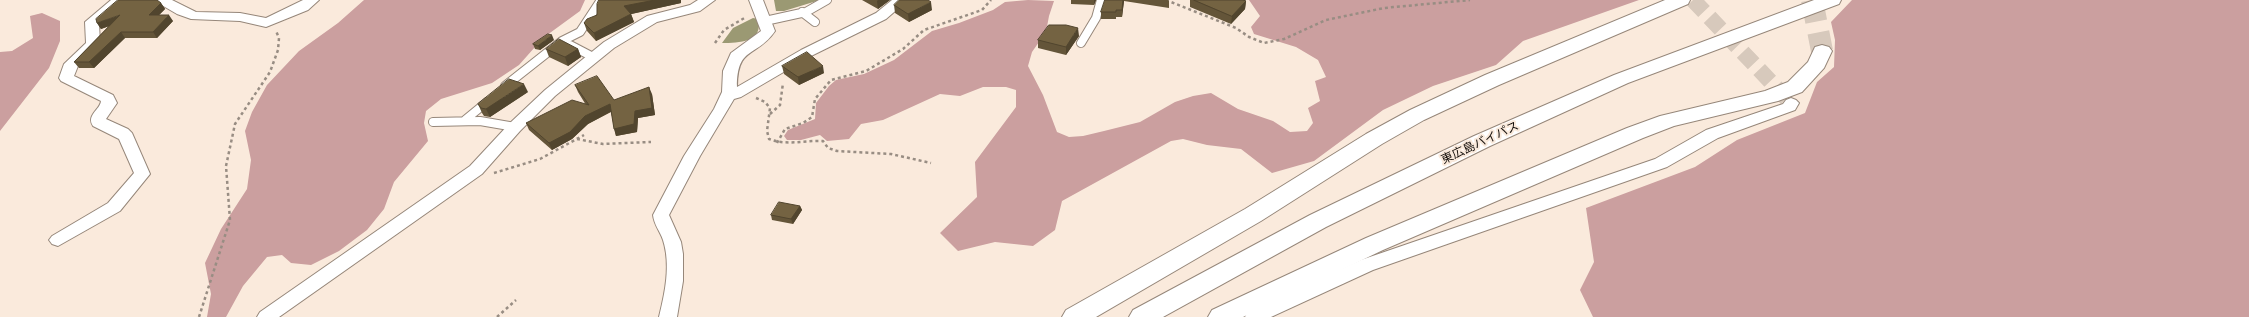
<!DOCTYPE html>
<meta charset="utf-8">
<style>
body{margin:0}
canvas{display:block;background:#faeadc}
</style>
<canvas width="2249" height="317"></canvas>
<script>
const ctx = document.querySelector('canvas').getContext('2d');
ctx.lineJoin = 'round';
function paint(path, color) {
  ctx.fillStyle = color;
  ctx.fill(path, 'evenodd');
}
function strokePath(path, color, width, dash) {
  ctx.strokeStyle = color;
  ctx.lineWidth = width;
  ctx.lineCap = dash ? 'butt' : 'round';
  ctx.setLineDash(dash || []);
  ctx.stroke(path);
}
function drawText(font, color, halo, rows, align = 'center') {
  ctx.font = font + ' Figtree,"Noto Sans JP",sans-serif';
  ctx.lineWidth = 4;
  ctx.setLineDash([]);
  ctx.textBaseline = 'middle';
  ctx.strokeStyle = halo;
  ctx.fillStyle = color;
  for (const [text, x, y, turn = 0] of rows) {
    ctx.save();
    ctx.translate(x, y);
    ctx.rotate((+turn || 0) * Math.PI / 180);
    ctx.textAlign = isNaN(turn) ? turn : align;
    if (halo) ctx.strokeText(text, 0, 0);
    ctx.fillText(text, 0, 0);
    ctx.restore();
  }
}
const forest = new Path2D(`
 M364,0H585L580,11L543,38L519,65L492,83L441,99L426,111L424,123L428,141L394,182L384,209L367,230L339,251L311,265L291,263L282,255L267,257L243,286L226,317H207L211,294L205,263L221,229L247,189L251,160L245,131L252,112L267,85L299,51L338,23Z
 M1028,0L1054,1L1049,16L1046,32L1032,52L1028,66L1043,95L1057,132L1069,137L1083,136L1104,131L1140,122L1175,102L1193,96L1211,93L1238,109L1273,121L1290,132L1307,131L1313,123L1308,108L1320,101L1315,81L1326,77L1318,60L1296,47L1254,34L1251,27L1260,16L1249,0H1639L1523,41L1496,65L1433,86L1383,110L1314,161L1272,173L1241,149L1207,145L1183,139L1171,141L1062,201L1055,230L1033,246L995,242L958,251L940,233L977,197L975,162L1016,107V90L1006,87H983L960,96L940,94L883,120L861,124L849,139L827,141L820,135L801,140H787L784,136L788,130L815,119L816,103L829,86L836,80L864,74L894,60L932,31L959,23L993,10L1005,2Z
 M1852,0H2249V317H1593L1580,290L1594,262L1586,208L1695,167L1737,140L1805,113L1817,82L1834,67L1835,40L1831,22Z
 M42,13L60,21V41L49,68L0,131V52L12,51L33,38L30,16Z`);
const water = new Path2D(`
 M774,0H820L784,11H776Z
 M753,18L758,19C764,42 739,43 722,43L733,28Z`);
const streetTunnel = new Path2D(`
 M1693,0L1791,103`);
const highwayTunnel = new Path2D(`
 M1812,0L1822,51`);
const path = new Path2D(`
 M1166,0L1236,28L1249,37L1264,43L1284,39L1326,20L1384,8L1470,0
 M715,43L724,30L746,17
 M756,98L765,102L770,108L767,131L769,139C787,146 804,140 823,141L828,148L837,151L891,154L931,163
 M770,114L780,105L783,83
 M577,139L603,144L651,142
 M777,143L785,129L803,123L812,117L815,99L831,80L866,71L903,49L924,30L982,10L991,0
 M494,173L540,159L584,135
 M199,317L230,220L226,166L235,124L270,72L278,50L279,38L276,31
 M497,317L516,300`);
const lane = new Path2D(`
 M802,12L815,22
 M765,21L806,12L827,0
 M1081,43L1096,18L1101,0
 M570,45L593,57
 M505,86L562,41L580,32L601,0
 M465,120L487,102
 M433,122L480,121L515,127`);
const street = new Path2D(`
 M111,0H127L99,24L100,43L78,66L74,76L113,95L117,103L106,119L128,129L132,133L150,174L120,211L58,246L52,244L49,240L52,236L108,203L134,173L119,139L93,126C86,115 100,110 101,101L61,81L59,78L64,64L86,43L85,22Z
 M153,0H172L196,12L240,13L266,18L303,0H319L308,10L266,27L240,21L191,19L177,14Z
 M698,0H715L700,11L657,22L614,48L555,96L520,131L482,174L279,317H257L260,312L470,166L510,123L545,90L604,42L647,16L690,5Z
 M749,0H763L775,31C757,58 737,45 737,87L801,50L876,13L892,0H908L886,19L811,56L741,97L734,99L700,156L669,215L681,242L683,254V281L677,317H659C665,293 671,265 663,240C660,231 654,225 653,215L684,156L714,109L722,92L723,71L731,53L761,31Z
 M1791,98L1796,100L1799,103L1795,110L1718,138L1667,167L1373,270L1271,317H1245L1248,312L1361,260L1655,159L1706,130L1783,104L1786,100Z`);
const highway = new Path2D(`
 M1665,0H1690L1688,4L1499,85L1424,120L1382,144L1261,221L1096,317H1062L1066,310L1245,209L1366,134L1410,110L1485,75Z
 M1814,0H1841L1839,4L1628,83L1490,146L1326,227L1163,317H1129L1133,310L1310,215L1474,136L1614,75Z
 M1822,45L1829,47L1832,51L1824,68L1802,92L1778,101L1674,126L1643,138L1383,250L1243,317H1208L1212,310L1366,238L1627,128L1660,116L1765,91L1788,82L1808,62L1815,47Z`);
const wall = new Path2D(`
 M599,0H681V3L631,14L634,22L596,41L587,31L584,23L597,15Z
 M862,0H890L878,9Z
 M1071,0H1096L1094,5L1071,4Z
 M1105,0H1168L1169,1V8L1124,1L1122,17H1116V19H1101V12Z
 M1190,0H1243L1246,1L1245,9L1231,24L1190,7Z
 M161,3L165,9L159,15L173,21L157,38H125L94,68H79L74,62L109,26L101,29L97,23Z
 M894,5L932,10L909,22L895,13Z
 M1079,36L1066,55L1038,48V40Z
 M554,40L540,50L535,49L533,44Z
 M546,49H578L581,57L568,66L549,57Z
 M782,66L824,73L799,85L784,74Z
 M575,85L614,100L652,94L655,115L638,118L637,132L616,136L611,112L588,124L572,139L552,150L529,130L526,123L586,105L578,92Z
 M528,92L490,117L484,116L482,113L478,104Z
 M800,206L802,210L793,224L772,220L771,215Z`);
const shadedWall = new Path2D(`
 M655,0H681V3L627,15L624,6Z
 M878,0H890L878,9L877,1Z
 M1094,0H1096L1094,5Z
 M1123,0L1124,1L1122,17V10Z
 M1246,1L1245,9L1231,24L1232,16Z
 M931,2L932,10L909,22L908,14Z
 M161,3L165,9L153,21L149,15Z
 M631,14L634,22L596,41L594,33Z
 M120,15L124,21L101,29L97,23Z
 M169,15L173,21L157,38L153,32Z
 M1078,28L1079,36L1066,55V47Z
 M121,32L125,38L94,68L89,62Z
 M552,35L554,40L540,50L538,46Z
 M578,49L581,57L568,66L565,57Z
 M823,66L824,73L799,85L798,77Z
 M524,84L528,92L490,117L486,109Z
 M649,87L652,94L655,115L638,118L637,132L616,136L614,129L635,111Z
 M610,104L612,111L588,124L572,139L552,150L549,143L585,116Z
 M800,206L802,210L793,224L791,219Z`);
const building = new Path2D(`
 M118,0H157L161,3L149,15H169L153,32H121L89,62H74L120,15L97,23L96,19Z
 M599,0H655L624,6L631,14L594,33L584,23L587,19L597,15V4Z
 M899,0H928L931,2L908,14L894,5Z
 M1105,0H1123L1122,10H1116V12H1101Z
 M1194,0H1243L1246,1L1232,16Z
 M1049,25H1066L1078,28L1066,47L1038,40Z
 M548,34L552,35L538,46L533,44Z
 M559,39L578,49L565,57L546,49Z
 M807,52L823,66L798,77L782,66Z
 M597,76L614,100L649,87L652,108L635,111L634,124L614,129L610,104L585,116L570,132L549,143L526,123L572,100L589,105L575,85Z
 M509,79L524,84L486,109L481,108L478,104Z
 M779,202L800,206L791,219L771,215Z`);
const streetNames = [
 ["東広島バイパス",1480,143,-25]
];
paint(forest, '#cb9f9f');
paint(water, '#9b9973');
strokePath(streetTunnel, '#d7c9bc', 16, [16, 8]);
strokePath(highwayTunnel, '#d7c9bc', 22, [22, 11]);
strokePath(lane, '#96877a', 10);
strokePath(street, '#96877a', 2);
strokePath(highway, '#96877a', 2);
strokePath(path, '#988d83', 2.5, [3, 3]);
strokePath(lane, '#fff', 8);
paint(street, '#fff');
paint(highway, '#fff');
paint(wall, '#645539');
paint(shadedWall, '#51452e');
paint(building, '#746342');
strokePath(building, '#51452e', 1);
drawText('12px', '#110c08', '#faeadc', streetNames);
</script>
